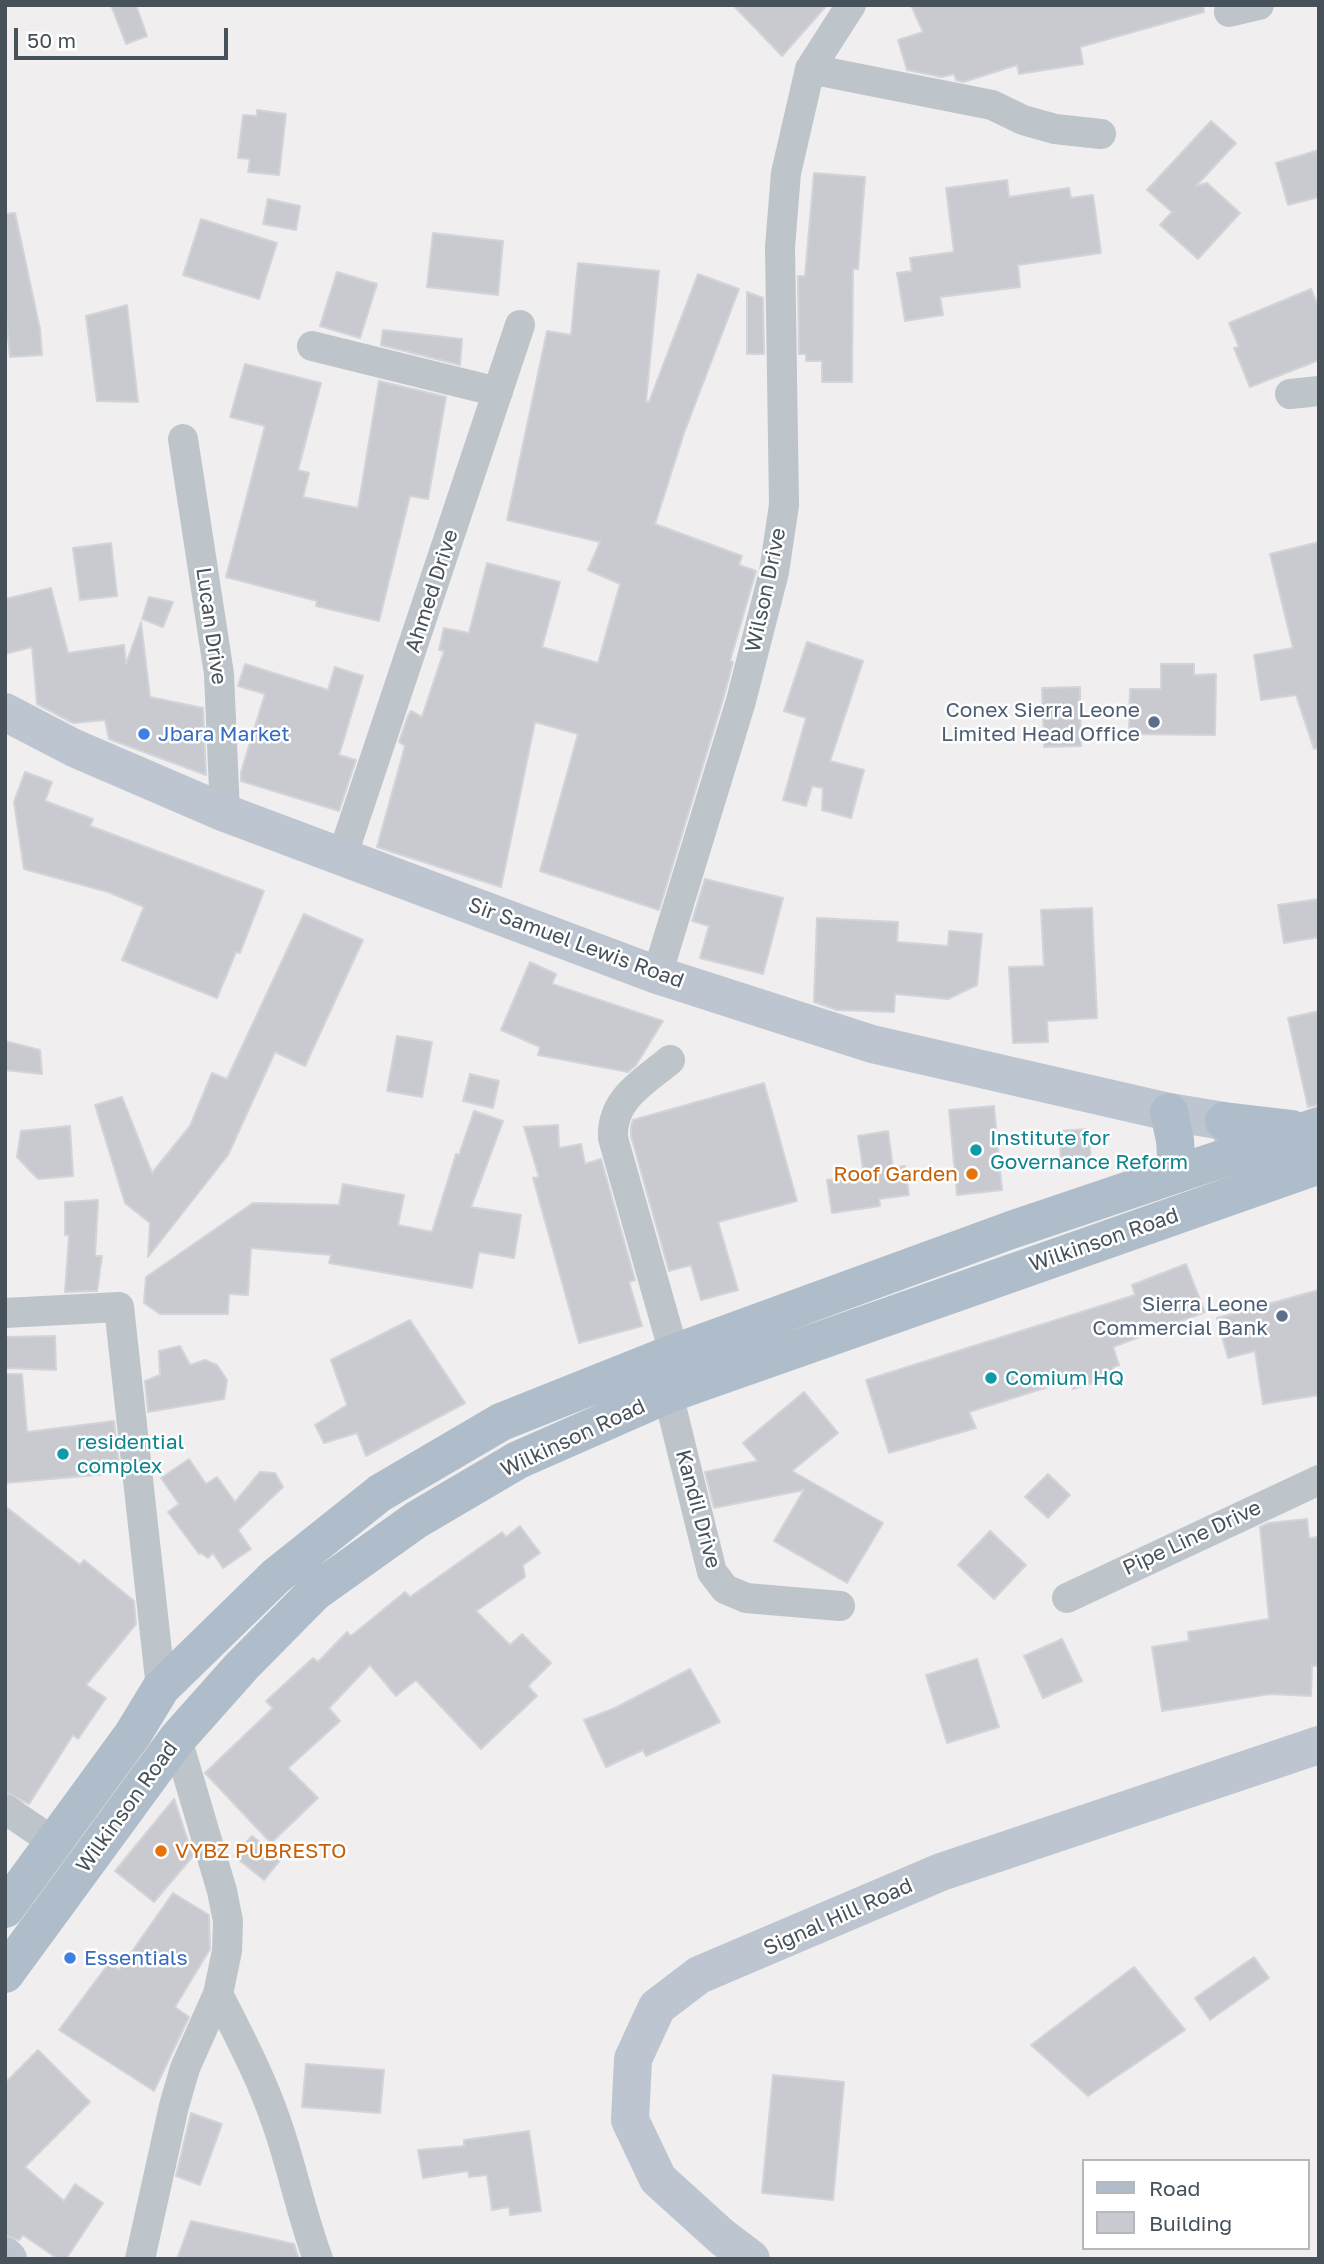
<!DOCTYPE html>
<style>
body{margin:0}
#map{position:relative;width:1324px;height:2264px;overflow:hidden;background:#f0eeee;font-family:"Golos Text",sans-serif}
canvas{display:block}
.frame{position:absolute;inset:0;border:7px solid #475159;pointer-events:none}
.legend{position:absolute;left:1082px;top:2159px;width:228px;height:91px;box-sizing:border-box;background:#fff;border:2px solid #b5b9bd;margin:0;padding:9px 12px;list-style:none;font-size:21px;color:#475159}
.legend li{display:flex;align-items:center;gap:14px;height:35px}
.legend b{width:35px;border:2px solid #b5b9bd}
.scale{position:absolute;left:14px;top:28px;width:214px;height:32px;box-sizing:border-box;border:4px solid #475159;border-top:0;padding-left:9px;font-size:21px;line-height:24px;white-space:nowrap;color:#475159;-webkit-text-stroke:5px #fff;paint-order:stroke}
</style>
<div id="map">
<canvas width="1324" height="2264"></canvas>
<div class="frame"></div>
<ul class="legend">
<li><b style="height:9px;background:#afbdca"></b>Road</li>
<li><b style="height:19px;background:#c8cad0"></b>Building</li>
</ul>
<div class="scale">50 m</div>
</div>
<script>
const ctx = document.querySelector('canvas').getContext('2d');
ctx.lineJoin = 'round';
function paint(path, color) {
  ctx.fillStyle = color;
  ctx.fill(path, 'evenodd');
}
function strokePath(path, color, width, dash) {
  ctx.strokeStyle = color;
  ctx.lineWidth = width;
  ctx.lineCap = dash ? 'butt' : 'round';
  ctx.setLineDash(dash || []);
  ctx.stroke(path);
}
function drawText(font, color, halo, rows, align = 'center') {
  ctx.font = font + ' "Golos Text",sans-serif';
  ctx.lineWidth = 5;
  ctx.setLineDash([]);
  ctx.textBaseline = 'middle';
  ctx.strokeStyle = halo;
  ctx.fillStyle = color;
  for (const [text, x, y, turn = 0] of rows) {
    ctx.save();
    ctx.translate(x, y);
    ctx.rotate((+turn || 0) * Math.PI / 180);
    ctx.textAlign = isNaN(turn) ? turn : align;
    if (halo) ctx.strokeText(text, 0, 0);
    ctx.fillText(text, 0, 0);
    ctx.restore();
  }
}
const building = new Path2D(`
 M111,5H136L147,36L126,44Z
 M733,5H827L782,56Z
 M911,5H1203L1204,12L1080,47L1083,64L1019,74L1017,65L963,82L956,80L954,74L942,77L907,70L898,40L923,32Z
 M257,110L286,114L279,175L248,172L250,159L238,158L243,115L257,116Z
 M1211,121L1236,143L1196,186L1207,183L1240,213L1198,259L1160,225L1172,212L1147,190Z
 M1319,150V197L1288,205L1276,163Z
 M814,173L865,177L858,269H853L852,382H822V361H806V354H799L798,276H805Z
 M1007,180L1009,197L1069,188L1071,198L1093,195L1101,253L1018,265L1020,287L940,297L943,315L905,321L897,273L912,271L910,258L954,252L946,188Z
 M268,199L300,206L296,230L263,224Z
 M15,213L40,329L42,355L10,357L5,306V214Z
 M201,219L277,243L259,299L183,275Z
 M433,233L503,241L498,295L427,287Z
 M578,263L659,271L646,401L649,402L698,274L739,289L684,433L655,524L742,556L739,565L756,571L730,661L733,662L724,696L659,910L540,871L578,734L535,722L501,887L377,847L405,746L399,742L408,716L411,711L422,717L444,651L439,650L444,628L469,633L487,563L560,582L542,647L598,663L620,584L588,570L600,542L507,520L547,331L571,335Z
 M337,272L377,284L360,338L320,326Z
 M1311,289L1319,308V360L1250,387L1234,348L1239,347L1229,323Z
 M747,292L763,298L764,354H747Z
 M127,305L138,402L97,401L86,316Z
 M383,330L462,339L460,365L381,345Z
 M245,364L321,383L298,470L309,473L303,497L358,508L379,381L446,397L428,499L410,496L379,621L316,606L317,601L226,577L265,426L230,417Z
 M1319,542V748L1314,749L1296,695L1261,700L1254,655L1293,648L1270,554Z
 M111,543L117,596L80,600L73,548Z
 M51,588L68,653L124,645L126,664L141,622L150,697L203,708L206,775L109,739L105,720L73,723L37,704L32,647L5,654V599Z
 M149,597L173,602L163,627L142,619Z
 M807,642L863,661L830,761L864,770L851,818L822,810L823,788L812,786L806,806L783,800L806,718L784,711Z
 M245,664L328,690L335,667L363,676L339,755L356,760L339,811L241,781V772L265,694L238,686Z
 M1161,664H1194V675L1216,674L1215,735L1129,734L1130,689H1161Z
 M1080,687L1081,746L1044,747L1042,688Z
 M25,772L52,782L45,801L93,819L90,826L264,891L240,953L236,952L217,998L122,960L144,907L108,892L24,869L14,802Z
 M705,879L783,898L763,974L700,958L709,926L692,921Z
 M1319,899V937L1284,943L1278,905Z
 M1092,908L1097,1018L1047,1021L1048,1042L1013,1043L1009,967L1044,966L1041,910Z
 M304,914L363,940L305,1066L275,1052L228,1155L148,1257L150,1223L125,1203L95,1105L122,1097L152,1173L190,1126L212,1073L227,1079Z
 M817,918L898,922L897,942L948,946L949,931L982,934L977,985L948,999L895,994L894,1012L837,1010L814,1002Z
 M530,962L556,974L552,984L663,1021L636,1065L628,1072L538,1055L540,1047L501,1030Z
 M1319,1011V1105L1308,1107L1288,1018Z
 M397,1036L432,1042L422,1097L387,1091Z
 M5,1041L40,1050L42,1074L5,1070Z
 M470,1074L499,1081L493,1108L463,1101Z
 M764,1083L797,1201L718,1222L738,1290L701,1300L691,1265L669,1271L631,1136V1127L633,1120Z
 M994,1106L1002,1190L957,1195L949,1110Z
 M474,1111L503,1121L471,1207L521,1215L514,1258L479,1252L472,1288L329,1263L331,1255L251,1248L248,1295L229,1294L228,1314H160L144,1303L146,1277L253,1203L339,1205L343,1184L404,1195L398,1225L432,1232L456,1154L459,1155Z
 M558,1125L559,1148L581,1144L585,1164L601,1159L635,1280L629,1282L642,1326L579,1343L533,1178L539,1177L524,1127Z
 M70,1126L73,1176L38,1179L17,1157L21,1131Z
 M1088,1129L1091,1160L1061,1162L1059,1131Z
 M888,1131L893,1168L905,1166L909,1195L879,1199L880,1206L832,1213L827,1180L864,1175L858,1136Z
 M98,1200L95,1256H102L97,1291L65,1292L69,1235H65V1202Z
 M1186,1264L1205,1312L1113,1347L1119,1365L1113,1367L1116,1376L1073,1389L1070,1380L969,1412L976,1428L889,1453L866,1380L1135,1295L1132,1285Z
 M1319,1290V1395L1263,1404L1255,1351L1228,1358L1217,1318Z
 M410,1320L465,1403L366,1456L357,1433L324,1443L315,1425L347,1405L331,1360Z
 M55,1336L56,1370L5,1368V1337Z
 M180,1346L190,1365L205,1360L217,1365L227,1380L224,1399L148,1412L145,1381L160,1375L159,1351Z
 M5,1374H22L27,1432L114,1421L120,1473L5,1483Z
 M804,1392L838,1433L792,1471L883,1523L847,1583L774,1541L804,1490L714,1508L705,1472L758,1461L743,1443Z
 M189,1459L206,1484L217,1477L235,1502L260,1472L275,1473L283,1487L238,1530L251,1549L223,1568L213,1553L208,1558L201,1553L199,1554L168,1512L179,1504L161,1478Z
 M1048,1474L1070,1495L1048,1518L1025,1497Z
 M5,1506L80,1565L84,1560L134,1601L136,1624L86,1685L106,1698L78,1739L73,1735L29,1804L5,1792Z
 M1307,1519L1309,1538L1319,1537V1666H1312L1311,1696L1270,1694L1162,1711L1152,1647L1189,1641L1188,1632L1269,1619L1260,1527L1269,1523Z
 M520,1526L540,1553L523,1565L525,1577L476,1611L510,1645L522,1634L551,1663L528,1686L537,1696L481,1749L416,1680L396,1696L370,1665L329,1708L340,1721L288,1768L318,1798L271,1843L205,1773L273,1708L266,1701L313,1658L318,1662L347,1632L351,1636L405,1592L410,1597L502,1532L506,1537Z
 M990,1531L1026,1565L994,1599L958,1565Z
 M1062,1639L1082,1681L1043,1698L1024,1656Z
 M977,1659L999,1727L947,1743L926,1675Z
 M690,1669L720,1722L646,1756L643,1750L606,1767L584,1720L615,1708Z
 M174,1799L193,1856L154,1902L115,1871Z
 M252,1836L281,1859L264,1880L234,1856Z
 M173,1893L209,1915L210,1949L175,2007L189,2017L154,2091L59,2030L109,1963L119,1970Z
 M1254,1957L1269,1978L1210,2020L1195,1998Z
 M1134,1967L1185,2030L1088,2096L1031,2045Z
 M38,2050L90,2102L25,2167L64,2201L75,2184L103,2203L66,2259H58L23,2235L19,2240L5,2235V2083Z
 M306,2064L384,2070L380,2113L302,2107Z
 M773,2075L844,2082L833,2200L762,2193Z
 M191,2113L222,2124L200,2185L176,2176Z
 M529,2131L541,2211L510,2215L509,2207L492,2210L487,2175L469,2177L468,2171L423,2178L418,2150L464,2146V2140Z
 M191,2221L294,2244L299,2259H177Z`);
const street = new Path2D(`
 M1229,12L1259,5
 M810,69L992,105L1023,120L1055,129L1101,134
 M312,346L498,392
 M1290,394L1319,391
 M183,439L219,674L225,813
 M342,857L520,325
 M657,975L741,701L774,572L784,505L780,247L786,173L810,69L851,5
 M670,1060C643,1083 611,1099 613,1138L674,1353
 M5,1313L119,1307L161,1688
 M668,1394L712,1572L725,1589L746,1598L840,1606
 M1067,1598L1319,1480
 M5,1809L55,1843
 M218,1994C239,2036 261,2077 276,2121C292,2166 301,2214 318,2259
 M140,2259L174,2106L185,2068L218,1994L227,1951L228,1921L222,1891L177,1739`);
const secondary = new Path2D(`
 M5,712L74,748L225,813L657,975L872,1044L1169,1112L1224,1121L1244,1149
 M5,2256L8,2259
 M751,2259L722,2237L658,2179L630,2120L633,2059L657,2007L699,1975L941,1872L1319,1745`);
const primary = new Path2D(`
 M1169,1112L1175,1140L1177,1172
 M1224,1121L1292,1129
 M5,1909L133,1734L161,1688L276,1576L380,1493L501,1422L674,1353L1011,1230L1319,1126
 M5,1974L177,1739L242,1666L315,1592L416,1520L518,1460L668,1394L1319,1165`);
const markers = [
 [1154,722,7,"#5c6f8a"],
 [144,734,7,"#3f7fe0"],
 [976,1150,7,"#0f9aa8"],
 [972,1174,7,"#e8710a"],
 [1282,1316,7,"#5c6f8a"],
 [991,1378,7,"#0f9aa8"],
 [63,1454,7,"#0f9aa8"],
 [161,1851,7,"#e8710a"],
 [70,1958,7,"#3f7fe0"]
];
const streetNames = [
 ["Wilson Drive",766,590,-78],
 ["Ahmed Drive",432,591,-72],
 ["Lucan Drive",211,626,82],
 ["Sir Samuel Lewis Road",576,943,20],
 ["Wilkinson Road",1104,1240,-19],
 ["Wilkinson Road",573,1438,-25],
 ["Kandil Drive",698,1509,75],
 ["Pipe Line Drive",1192,1538,-25],
 ["Wilkinson Road",127,1807,-54],
 ["Signal Hill Road",838,1917,-24]
];
const serviceNames = [
 ["Conex Sierra Leone",1140,710],
 ["Limited Head Office",1140,734],
 ["Sierra Leone",1268,1304],
 ["Commercial Bank",1268,1328]
];
const shopNames = [
 ["Jbara Market",158,734],
 ["Essentials",84,1958]
];
const cultureNames = [
 ["Institute for",990,1138],
 ["Governance Reform",990,1162],
 ["Comium HQ",1005,1378],
 ["residential",77,1442],
 ["complex",77,1466]
];
const foodNames = [
 ["Roof Garden",958,1174],
 ["VYBZ PUBRESTO",175,1851,"left"]
];
paint(building, '#c8cad0');
strokePath(building, '#d2d4d9', 2);
strokePath(street, '#bdc5cb', 30);
strokePath(secondary, '#bdc6d0', 38);
strokePath(primary, '#afbdca', 38);
for (const [x, y, r, color] of markers) {
  const dot = new Path2D();
  dot.arc(x, y, r, 0, 2 * Math.PI);
  ctx.fillStyle = color;
  ctx.fill(dot);
  strokePath(dot, '#fff', 2.5);
}
drawText('21px', '#475159', '#fff', streetNames);
drawText('21px', '#4e5e75', '#fff', serviceNames, 'right');
drawText('21px', '#366cbe', '#fff', shopNames, 'left');
drawText('21px', '#0d838f', '#fff', cultureNames, 'left');
drawText('21px', '#c56008', '#fff', foodNames, 'right');
</script>
